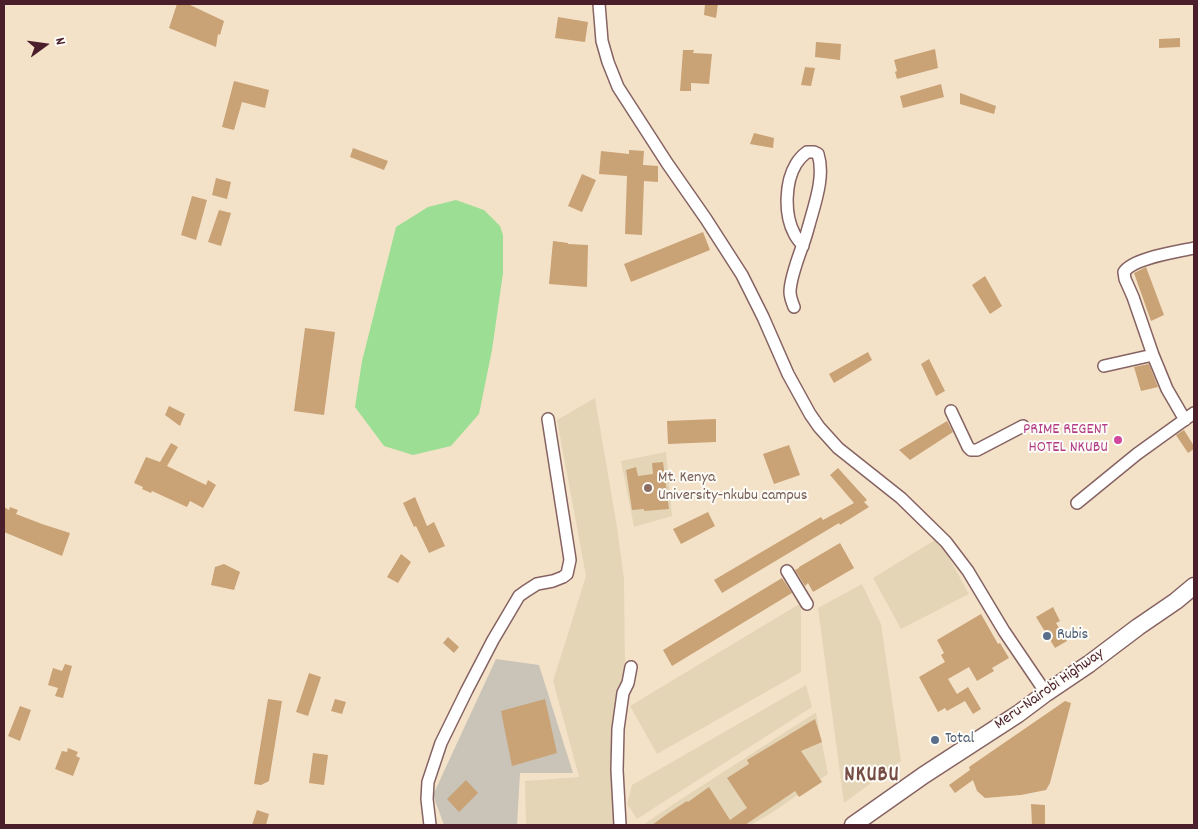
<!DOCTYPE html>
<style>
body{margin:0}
#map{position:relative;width:1198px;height:829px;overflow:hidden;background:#f4e2c8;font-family:Dekko,sans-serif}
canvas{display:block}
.frame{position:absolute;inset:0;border:5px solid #4a1f2b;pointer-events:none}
.north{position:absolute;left:20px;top:20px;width:50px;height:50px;-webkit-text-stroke:4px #fdfcf7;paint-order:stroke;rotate:76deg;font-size:14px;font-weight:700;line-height:20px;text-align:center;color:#4a1f2b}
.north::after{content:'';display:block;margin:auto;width:18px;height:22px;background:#4a1f2b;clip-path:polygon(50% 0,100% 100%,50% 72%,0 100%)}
</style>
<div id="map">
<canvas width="1198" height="829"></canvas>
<div class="frame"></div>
<div class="north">N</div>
</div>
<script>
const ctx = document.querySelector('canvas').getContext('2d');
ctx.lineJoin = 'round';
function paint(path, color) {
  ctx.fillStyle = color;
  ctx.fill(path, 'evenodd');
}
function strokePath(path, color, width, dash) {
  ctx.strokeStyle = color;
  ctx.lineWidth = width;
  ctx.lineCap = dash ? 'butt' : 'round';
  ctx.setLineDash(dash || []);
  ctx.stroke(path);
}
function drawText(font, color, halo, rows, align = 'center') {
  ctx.font = font + ' Dekko,sans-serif';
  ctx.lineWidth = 4;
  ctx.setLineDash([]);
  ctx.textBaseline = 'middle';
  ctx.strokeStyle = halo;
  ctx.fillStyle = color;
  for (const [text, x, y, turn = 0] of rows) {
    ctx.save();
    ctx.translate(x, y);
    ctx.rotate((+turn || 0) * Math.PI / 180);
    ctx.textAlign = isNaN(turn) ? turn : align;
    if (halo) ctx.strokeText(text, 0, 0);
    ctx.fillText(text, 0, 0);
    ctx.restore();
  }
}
const built = new Path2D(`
 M595,398L617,527L624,579L625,668L614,715L613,825H526L525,781L579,777L553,681L586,576L557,420Z
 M666,452L672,516L634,527L621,461Z
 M938,538L969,594L901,629L873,578Z
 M862,584L881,624L901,761L844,803L818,608Z
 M801,603V672L657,754L630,706Z
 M806,685L812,707L637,819L627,804L632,785Z
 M815,713H816L828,774L773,812L751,825H643L672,805Z`);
const industrial = new Path2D(`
 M496,659L539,665L573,773H520L517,825H444L433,795Z`);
const green = new Path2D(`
 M456,200L484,210L500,226L503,235V273L492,350L479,414L451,446L413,455L384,446L355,407L362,361L396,227L428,207Z`);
const building = new Path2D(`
 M177,4H188L224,21L220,35L218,34L216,47L169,28Z
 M705,4H718L716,18L704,15Z
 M558,17L588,22L585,42L555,38Z
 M1180,38V47L1159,48V39Z
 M816,42L841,44L840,60L815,57Z
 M935,49L938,68L897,79L895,72L897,71L894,60Z
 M683,50H694L693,53L712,54L709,84L691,83V91H680Z
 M805,67L815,68L811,86L801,85Z
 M234,81L269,90L265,108L242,102L234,130L222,127Z
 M941,84L944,97L903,108L900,96Z
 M960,93L996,106L994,114L960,104Z
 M754,133L774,138L773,148L750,144Z
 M353,148L388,161L384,170L350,157Z
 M629,150L644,151L643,165L658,166V182L644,181L642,235L625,234L627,176L599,174L601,151L629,154Z
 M582,174L596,180L582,212L568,206Z
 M216,178L231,182L227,199L212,195Z
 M192,196L207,200L196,240L181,235Z
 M219,210L231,213L221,246L208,242Z
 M703,232L710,250L631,282L624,264Z
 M553,241L568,243V244L588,245L587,287L549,284Z
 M1146,267L1164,315L1151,321L1134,273Z
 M985,276L1002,306L990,314L972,285Z
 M305,328L335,332L324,415L294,411Z
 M868,352L872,360L834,383L829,374Z
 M929,359L945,391L936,396L921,364Z
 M1149,364L1158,387L1141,391L1134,367Z
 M169,406L185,414L180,426L165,415Z
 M716,419V442L668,444L667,421Z
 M947,421L953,432L910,460L899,450Z
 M1184,430L1194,446V449L1188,453L1176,435Z
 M171,443L178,447L167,466L206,485L208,480L216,485L203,508L190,501L187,507L152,491L151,493L142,489L143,487L134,483L146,457L160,462Z
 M789,445L800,475L774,484L763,454Z
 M663,462L669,509L644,511V509L632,510L626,470L636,467L638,476L653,474L652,463Z
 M838,468L867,500L864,502L869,507L840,525L839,523L722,593L714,580L821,517L823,520L854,503L830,475Z
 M415,497L427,526L434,522L445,546L429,553L416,526L414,527L403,503Z
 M4,507L9,510L10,507L18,510L16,514L42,524L70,533L62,556L4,532Z
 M708,512L715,526L681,544L673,529Z
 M840,543L854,568L813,592L808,583L805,586L795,570L799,568V567Z
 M401,554L411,562L398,583L387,577Z
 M224,564L240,572L234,590L211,585L215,567Z
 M782,578L792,593L672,666L663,650Z
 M1053,607L1060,621L1056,623L1067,641L1055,648L1036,617Z
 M981,614L998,644L1000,643L1009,658L992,668L994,671L977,681L969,667L948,679L957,694L968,687L981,709L973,714L965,701L947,711L945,708L938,712L919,677L945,662L941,655L944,653L937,640Z
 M448,637L459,647L454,653L443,643Z
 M65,664L72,666L63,698L55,696L58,688L48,685L53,668L62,671Z
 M309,673L321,677L308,716L296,712Z
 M268,699L282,701L269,781L261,785L254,784Z
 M335,699L346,702L342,714L331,711Z
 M545,699L557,753L512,766L501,711Z
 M1065,701L1071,703L1050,783L1046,790L1021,795L985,798L977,791L973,780L955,793L949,785L970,770L969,767Z
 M20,706L31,710L20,741L8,736Z
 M815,719L822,742L801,751L822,782L799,797L795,791L745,825H652L667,814L687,801L688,802L709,787L730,820L747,808L727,778L749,764L747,760Z
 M68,748L78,752L76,756L80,758L73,776L55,769L62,751L67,752Z
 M313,753L328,755L324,785L309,783Z
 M466,780L478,793L459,812L447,799Z
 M1031,804L1045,805V825H1032Z
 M257,810L269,814L266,825H252Z`);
const minor = new Path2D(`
 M599,4L602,41L608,62L618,87L667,163L706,219L742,275L763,317L788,374L810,414L819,427L838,448L901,498L946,542L968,571L1004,631L1046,693
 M794,307C792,302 790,297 790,292C790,280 798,258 802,247C805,240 807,232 809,225C815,203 825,176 818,154L814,152H807C803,155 799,159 796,164C785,182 784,214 794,233C796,238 800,242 803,246
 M1104,366L1153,355
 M951,411L968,447L971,450H977L1023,426
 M1185,420L1167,389L1153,355L1133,297L1125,279L1124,272C1133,258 1177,252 1194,248
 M1077,503L1137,454L1194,413
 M787,571L807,604
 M430,825L427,799L428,782L441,743L467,690L493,640L519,596L526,591L537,584L553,581L563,577L567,574L570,560L569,553L548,419
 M620,825L617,770L618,729L623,693L628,683L631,667`);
const highway = new Path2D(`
 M853,825L924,775L1018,714L1046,693L1089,664L1138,627L1176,601L1194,586`);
const markers = [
 [1118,440,5,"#d1479c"],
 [648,488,5,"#8d6e63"],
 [1047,636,5,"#5c6f8a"],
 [935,740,5,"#5c6f8a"]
];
const hotelNames = [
 ["PRIME REGENT",1108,431],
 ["HOTEL NKUBU",1108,449]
];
const educationNames = [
 ["Mt. Kenya",658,479],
 ["University-nkubu campus",658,497]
];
const serviceNames = [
 ["Rubis",1057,636],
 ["Total",945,740]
];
const streetNames = [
 ["Meru-Nairobi Highway",1050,690,-35]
];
const districtNames = [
 ["NKUBU",872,777]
];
paint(built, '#e5d5b7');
paint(industrial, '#c9c3b8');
paint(green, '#9cde94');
paint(building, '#c9a276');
strokePath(minor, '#866362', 14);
strokePath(highway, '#866362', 19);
strokePath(minor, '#fff', 11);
strokePath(highway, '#fff', 16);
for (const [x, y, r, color] of markers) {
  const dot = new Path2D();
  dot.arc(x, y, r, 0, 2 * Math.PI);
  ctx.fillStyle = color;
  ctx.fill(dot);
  strokePath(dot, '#fdfcf7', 2);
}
drawText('16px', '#b23c85', '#fdfcf7', hotelNames, 'right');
drawText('16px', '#785e54', '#fdfcf7', educationNames, 'left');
drawText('16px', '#4e5e75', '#fdfcf7', serviceNames, 'left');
drawText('16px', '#4a1f2b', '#fdfcf7', streetNames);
ctx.letterSpacing = '1px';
drawText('bold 21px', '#764d45', '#fdfcf7', districtNames);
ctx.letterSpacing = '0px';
</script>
